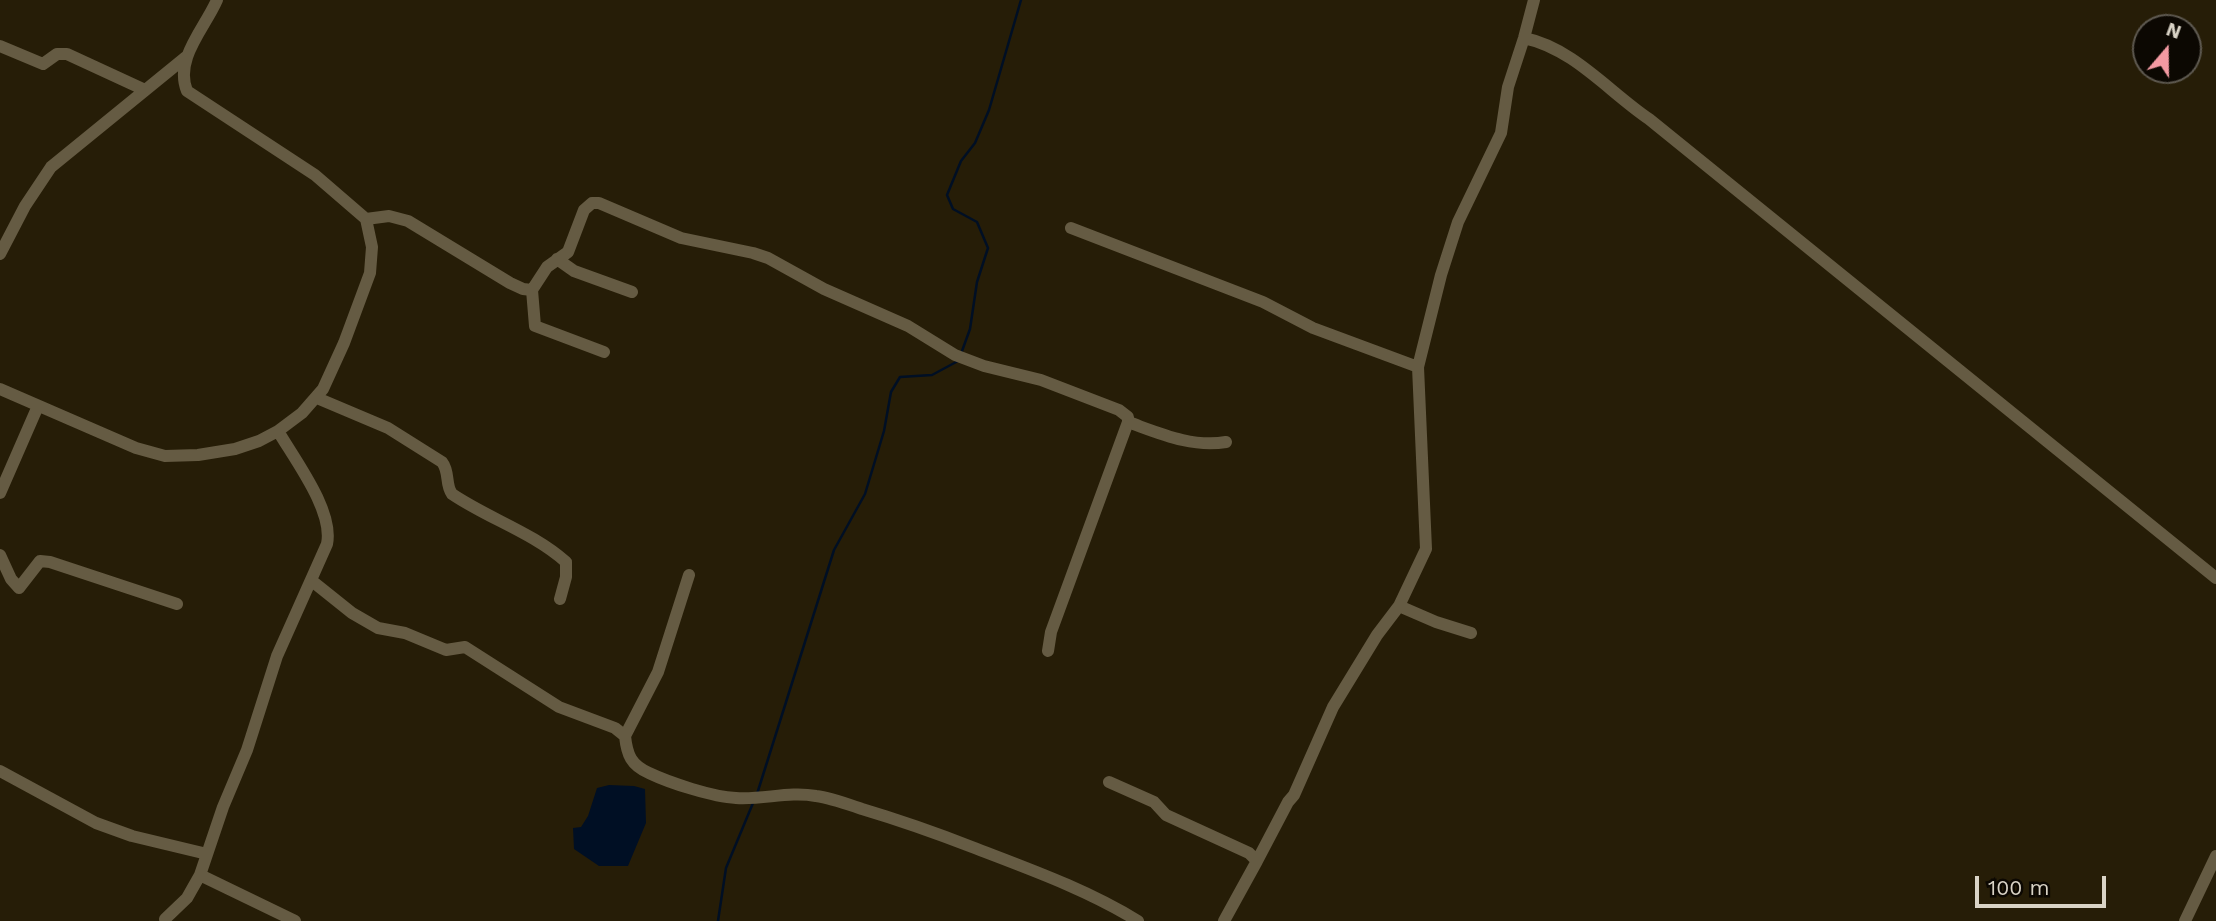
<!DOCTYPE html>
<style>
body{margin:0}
#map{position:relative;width:2216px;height:921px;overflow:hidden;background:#261d07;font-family:"Work Sans",sans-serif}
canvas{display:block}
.north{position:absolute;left:2132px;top:14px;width:70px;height:70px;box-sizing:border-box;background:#0c0802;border:2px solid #5e5950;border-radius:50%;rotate:20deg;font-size:19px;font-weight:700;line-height:28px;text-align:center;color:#d9d3c6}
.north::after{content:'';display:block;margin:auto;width:24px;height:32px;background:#f49aa2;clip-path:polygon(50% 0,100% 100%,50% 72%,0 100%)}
.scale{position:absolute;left:1975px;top:876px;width:131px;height:32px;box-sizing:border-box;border:4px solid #d9d3c6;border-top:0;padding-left:9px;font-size:21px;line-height:24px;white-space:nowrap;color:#d9d3c6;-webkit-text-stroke:5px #0c0802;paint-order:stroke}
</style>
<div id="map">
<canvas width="2216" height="921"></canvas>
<div class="north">N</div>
<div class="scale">100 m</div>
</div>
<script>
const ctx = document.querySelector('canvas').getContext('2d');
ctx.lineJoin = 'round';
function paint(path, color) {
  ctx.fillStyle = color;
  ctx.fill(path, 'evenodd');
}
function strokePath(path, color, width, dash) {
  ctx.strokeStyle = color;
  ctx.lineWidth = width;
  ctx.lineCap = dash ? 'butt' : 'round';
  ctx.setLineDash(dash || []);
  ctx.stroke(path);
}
const water = new Path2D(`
 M609,785L634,786L645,789L646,823L628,866H599L574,849L573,828L581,827L588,816L597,788Z`);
const stream = new Path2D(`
 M962,351L970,329L977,282L988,248L977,222L953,209L947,195L961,161L975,143L989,110L1021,0
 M757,794L834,550L865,494L884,431L891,392L900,377L932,375L958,361
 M718,921L726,868L753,803`);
const minor = new Path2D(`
 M1524,38C1573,48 1609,92 1649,119L2216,578
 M0,46L43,64L57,54H67L145,90
 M366,219L389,216L408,221L510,283L523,289L532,290
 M1071,228L1263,302L1313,328L1418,367
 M0,254L25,206L51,167L186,57
 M557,259L574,271L632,292
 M604,352L535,326L532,290L547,267L568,252L584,210L592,203H599L681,238L753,253L768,258L824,289L908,326L955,355L984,366L1041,380L1119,410L1128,417V422L1051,632L1048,651
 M0,389L136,448L165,456L198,455L235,449L259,441L278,431L302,413L323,389L344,343L370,273L372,247L366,219L315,175L187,91C174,59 205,28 217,0
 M317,398L388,428L442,462C450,472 445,485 452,494C489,519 532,532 566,562V577L560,599
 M1128,422C1159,433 1192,448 1226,442
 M0,493L38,406
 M0,555L11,579L19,588L40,561L50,562L177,604
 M312,581L352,613L378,628L405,633L446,650L465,647L559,707L615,728L625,736C627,755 631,765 649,773C670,783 713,797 736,798C763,800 789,791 816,796C831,798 847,804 862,809C899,820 936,833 972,847C1029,869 1086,889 1138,921
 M1399,606L1436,622L1471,633
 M625,736L658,672L689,575
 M0,771L96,823L132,836L207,854
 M1109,782L1154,802L1166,815L1249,853L1257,861L1224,921
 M1257,861L1288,802L1294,795L1333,707L1377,635L1399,606L1426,549L1418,367L1441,275L1458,222L1501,133L1508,87L1524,38L1534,0
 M200,875L295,921
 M165,919L187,898L200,875L223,807L247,750L277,656L327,544C334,511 295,460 278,431
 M2185,921L2216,856`);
paint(water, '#000f24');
strokePath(stream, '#000f24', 2.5);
strokePath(minor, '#655b43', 12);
</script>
